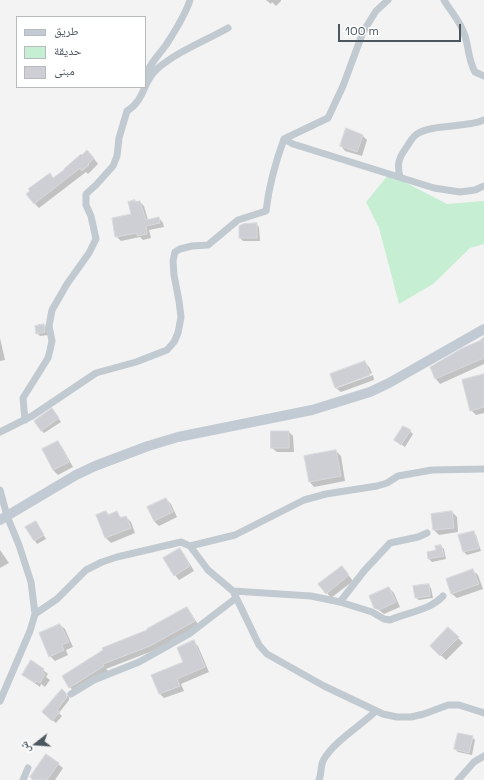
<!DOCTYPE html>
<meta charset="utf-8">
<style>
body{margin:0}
#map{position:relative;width:484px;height:780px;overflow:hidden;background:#f4f3f3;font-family:"Space Grotesk","Noto Naskh Arabic",sans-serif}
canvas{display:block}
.legend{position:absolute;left:16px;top:16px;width:130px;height:72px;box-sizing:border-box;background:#fff;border:1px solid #b7bbbf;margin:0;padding:5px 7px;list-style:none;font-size:12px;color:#4b565f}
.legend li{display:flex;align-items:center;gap:8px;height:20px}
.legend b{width:20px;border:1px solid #b7bbbf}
.north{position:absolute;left:16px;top:724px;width:40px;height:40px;-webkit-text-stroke:3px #fff;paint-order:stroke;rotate:253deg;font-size:11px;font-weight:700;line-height:16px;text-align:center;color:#4b565f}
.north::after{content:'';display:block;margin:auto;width:14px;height:18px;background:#4b565f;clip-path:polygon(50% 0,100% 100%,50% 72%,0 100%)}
.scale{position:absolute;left:338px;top:24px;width:123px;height:18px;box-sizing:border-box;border:2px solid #4b565f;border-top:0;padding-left:5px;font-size:12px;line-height:14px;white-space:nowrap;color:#4b565f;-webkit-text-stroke:3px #fff;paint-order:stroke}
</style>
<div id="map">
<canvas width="484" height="780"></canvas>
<ul class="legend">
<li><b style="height:5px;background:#c2cbd4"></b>طريق</li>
<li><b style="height:11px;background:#c5eed3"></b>حديقة</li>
<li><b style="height:11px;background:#cdcfd4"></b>مبنى</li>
</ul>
<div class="north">ش</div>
<div class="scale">100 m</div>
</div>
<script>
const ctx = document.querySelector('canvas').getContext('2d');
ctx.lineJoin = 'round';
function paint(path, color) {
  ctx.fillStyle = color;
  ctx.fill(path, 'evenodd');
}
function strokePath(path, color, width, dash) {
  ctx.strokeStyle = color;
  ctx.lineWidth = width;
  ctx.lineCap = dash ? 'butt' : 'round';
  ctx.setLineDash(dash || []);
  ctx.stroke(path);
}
const green = new Path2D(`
 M389,174L447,204L484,201V244L470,248L433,284L399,304L379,228L366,202Z`);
const shadow = new Path2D(`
 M266,0H281V1L276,6L272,2L271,4Z
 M362,135L367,140L362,156L345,151L341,146Z
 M92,156L98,164L88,174L86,172L39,208L34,203L53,178L66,170Z
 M140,202L144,206L148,220L159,218L163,223L164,227L149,230L151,238L143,240L140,237L121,241L116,236L132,215Z
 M256,224L259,227L260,241H243L240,238Z
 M44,325L47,328L48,335L40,336L37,333Z
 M484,337V364L440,384L436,379L431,368L481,342L480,340Z
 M0,338L5,360L0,361Z
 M365,362L369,367L372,373L337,386V388L373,375L374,380L341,392L336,388L331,375Z
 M484,375V413L476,415L471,410Z
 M55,413L61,422L44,433L41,430Z
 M410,431L413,434L405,447L395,440Z
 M289,432L293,436L294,452H277L272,448Z
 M58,442L62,447L73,467L58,475L53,470L43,449Z
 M336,451L341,456L345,481L314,487L310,482L305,457Z
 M166,499L171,504L177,517L159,526L154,521L148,507Z
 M106,512L110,515L117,512L122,519L126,517L131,522L135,533L111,543L106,538L97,515Z
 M452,512L457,517L458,532L439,535L434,530L432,515Z
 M36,522L46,539L37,544L27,527Z
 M473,532L476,535L481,551L467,555L464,552L460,536Z
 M441,546L444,549L446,559L432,562L429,559L428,552L437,550Z
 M179,549L184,554L194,571L179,580L175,575Z
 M0,550L9,563L0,568Z
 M473,571L478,575L483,589L457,598L452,594L447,580Z
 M346,572L353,581L331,598L327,593Z
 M428,585L431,588L433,598L419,600L416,598Z
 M389,588L394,593L400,607L384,614L375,607Z
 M187,608L191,613L199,626L155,650L106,669L108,671L74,692L70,687L149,631Z
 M60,625L65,629L73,647L66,650L68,655L55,661L50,656Z
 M448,628L463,643L446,660L431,646Z
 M194,642L198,646L209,672L181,684L184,691L164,698L160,694L184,662Z
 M43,670L48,674L46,677L50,680L45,687L41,684L40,687L23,675Z
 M66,694L69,697V700L59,713L62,716L56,723L43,712Z
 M472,737L475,740L472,755L458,752L455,749Z
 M58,764L63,768L55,780H34Z`);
const building = new Path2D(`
 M346,128L363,135L357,152L340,146Z
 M87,150L94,158L88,164L89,165L82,171L80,168L34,204L26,194L30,191L28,189L50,173L53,178L64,170V169L81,154L82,155Z
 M135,200V202L140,201L146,220L159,217L160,223L146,226L147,234L137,236V233L115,237L112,218L131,214L128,202Z
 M257,223V238H239V226L243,224Z
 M44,324L45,332L36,334L35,326Z
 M484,339V358L435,379L430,367L461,349Z
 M365,361L370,375L335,388L330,374Z
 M484,374V407L470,411L462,380Z
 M52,408L59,418L41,431L34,421Z
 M403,426L411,430L401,445L394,440Z
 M271,431H289V448H271Z
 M58,441L69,462L53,470L42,449Z
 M336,450L341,476L309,482L304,456Z
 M166,498L173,512L154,521L147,507Z
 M106,511L108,515L117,511L120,518L126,516L131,528L105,538L96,515Z
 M452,511L454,528L433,530L431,514Z
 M36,521L44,535L34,541L25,527Z
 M474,531L479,548L463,552L458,535Z
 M441,545L444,556L428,559L427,552L436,550L435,546Z
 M180,548L190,566L174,576L163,558Z
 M342,566L349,575L326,594L318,584Z
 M473,569L479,584L451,594L446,579Z
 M429,584L430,596L415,598L413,586Z
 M389,587L396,602L379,610L374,608L369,596Z
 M187,607L195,621L150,646L103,664L104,666L69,688L62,676L103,650L102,648L147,630V629Z
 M60,624L69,642L62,645L64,650L49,657L39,633Z
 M448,627L459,637L440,656L430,646Z
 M194,640L205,667L177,679L180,686L159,694L151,675L183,662L177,648Z
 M31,660L44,669L42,672L45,674L40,683L36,681L35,683L22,675Z
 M62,689L66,693L67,697L57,710L60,712L52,721L42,712Z
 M458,733L473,736L469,753L454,749Z
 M46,754L59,763L47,780H33L30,777Z`);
const street = new Path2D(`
 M444,0C451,12 461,22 465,36C469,49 468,59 475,72L484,76
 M146,77C148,65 159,55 166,45C175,31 185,16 190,0
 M284,139L293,144L434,188L460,192L475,190L484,186
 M400,177C397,165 398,159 406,148C409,144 412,137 417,134C431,124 466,128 484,120
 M25,420L23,398L48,358L50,350L52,341L49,326L52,310L67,284L89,253L96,239L91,216L86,205V194L96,185L113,166L117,156L119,138L127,111C146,99 142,82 157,69C178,51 205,41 228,28
 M0,432L32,416L96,373L136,362L167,350L174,342L178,333L181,317L179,301L174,275L173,261L175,252L180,249L192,246L208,245L238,220L266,211C269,186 275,163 284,139L328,118L343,86L363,32L376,11L388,0
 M0,490L7,516L19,545L31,582L35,614L30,631L0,701
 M190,546L235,535L304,500L326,494L377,486L387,483L398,476L432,470L484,469
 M233,591L311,596L340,602L372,612L384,619L390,620C408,612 429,611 443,596
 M340,602L364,571L390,543L418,537L427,533
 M35,614L57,599L86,570L102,562L117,557L181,542L190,546L208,570L233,591L259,645L267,654L324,686L383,714L397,717H411L424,714L448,705H459L484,713
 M71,694L94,680L139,662L189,634L236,598
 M23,780L28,768
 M319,780C322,773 320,765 324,759C335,741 360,726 376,711
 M458,780L474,762L484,756`);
const secondary = new Path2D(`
 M0,520L76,475L95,466L148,446L178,437L312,410L370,392L389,383L484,329`);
paint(green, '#c5eed3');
paint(shadow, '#0003');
paint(building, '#cdcfd4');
strokePath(building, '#d7d9dd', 1);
strokePath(street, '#c1cad0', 7);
strokePath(secondary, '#c2cbd4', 10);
</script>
